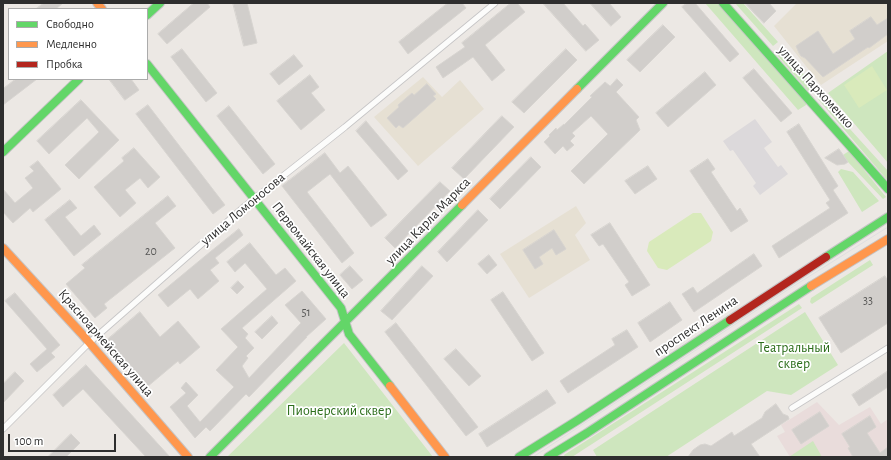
<!DOCTYPE html>
<meta charset="utf-8">
<style>
body{margin:0}
#map{position:relative;width:891px;height:460px;overflow:hidden;background:#ece8e4;font-family:"Alegreya Sans",sans-serif}
canvas{display:block}
.frame{position:absolute;inset:0;border:4px solid #2e2e2e;pointer-events:none}
.legend{position:absolute;left:8px;top:8px;width:140px;height:72px;box-sizing:border-box;background:#fff;border:1px solid #ababab;margin:0;padding:5px 7px;list-style:none;font-size:12px;color:#2e2e2e}
.legend li{display:flex;align-items:center;gap:8px;height:20px}
.legend b{width:20px;border:1px solid #ababab}
.scale{position:absolute;left:8px;top:434px;width:108px;height:18px;box-sizing:border-box;border:2px solid #2e2e2e;border-top:0;padding-left:5px;font-size:12px;line-height:14px;white-space:nowrap;color:#2e2e2e;-webkit-text-stroke:3px #fff;paint-order:stroke}
</style>
<div id="map">
<canvas width="891" height="460"></canvas>
<div class="frame"></div>
<ul class="legend">
<li><b style="height:5px;background:#63d668"></b>Свободно</li>
<li><b style="height:5px;background:#ff974d"></b>Медленно</li>
<li><b style="height:5px;background:#b3261e"></b>Пробка</li>
</ul>
<div class="scale">100 m</div>
</div>
<script>
const ctx = document.querySelector('canvas').getContext('2d');
ctx.lineJoin = 'round';
function paint(path, color) {
  ctx.fillStyle = color;
  ctx.fill(path, 'evenodd');
}
function strokePath(path, color, width, dash) {
  ctx.strokeStyle = color;
  ctx.lineWidth = width;
  ctx.lineCap = dash ? 'butt' : 'round';
  ctx.setLineDash(dash || []);
  ctx.stroke(path);
}
function drawText(font, color, halo, rows, align = 'center') {
  ctx.font = font + ' "Alegreya Sans",sans-serif';
  ctx.lineWidth = 3.5;
  ctx.setLineDash([]);
  ctx.textBaseline = 'middle';
  ctx.strokeStyle = halo;
  ctx.fillStyle = color;
  for (const [text, x, y, turn = 0] of rows) {
    ctx.save();
    ctx.translate(x, y);
    ctx.rotate((+turn || 0) * Math.PI / 180);
    ctx.textAlign = isNaN(turn) ? turn : align;
    if (halo) ctx.strokeText(text, 0, 0);
    ctx.fillText(text, 0, 0);
    ctx.restore();
  }
}
const industrial = new Path2D(`
 M755,119L772,142L764,148L778,167L781,165L788,174L760,195L753,186L756,183L733,150L730,151L723,141Z`);
const education = new Path2D(`
 M797,3H888V41L821,85L774,26Z
 M423,77L442,97L460,80L484,109L418,166L374,117Z
 M576,206L586,223L575,235L590,260L529,298L500,254Z`);
const medical = new Path2D(`
 M817,402L839,425L870,407L881,424L888,419V457H790L777,436L785,432L781,425Z`);
const green = new Path2D(`
 M705,3H720L806,101V105L798,110Z
 M735,3H743L778,42L773,46Z
 M782,50L815,87L808,91L777,55Z
 M888,51V163L828,93Z
 M821,97L888,171V181L818,99Z
 M849,151L886,197L883,199L848,162L843,155Z
 M841,169L853,172L879,201L862,212L838,172Z
 M870,260L873,265L812,304L810,302L811,298Z
 M799,304L802,308L572,457H565L564,455Z
 M805,312L838,365L791,395L767,391L666,457H597L593,450Z
 M344,343L433,457H227Z
 M813,441L822,457H789Z`);
const pitch = new Path2D(`
 M872,66L887,90L859,108L844,85Z
 M693,213H701L713,232L711,241L667,270L658,268L647,251L649,242Z`);
const building = new Path2D(`
 M44,3H63L56,9H36Z
 M194,3H207L210,7L167,44L158,34Z
 M233,3H247L257,43L244,46Z
 M448,3H462L466,8L408,54L399,42Z
 M511,3H517L525,12L485,45L505,70L492,81L473,57L443,78L436,67L465,47L462,43Z
 M543,3H563L583,26L585,24L599,40L586,51Z
 M590,3H609L621,17L611,26Z
 M687,3H695L739,54L730,62L682,7Z
 M745,3H769L776,11L764,23Z
 M871,17L877,25L888,18V34L869,48L868,47L823,77L805,58L801,56L799,53L796,46L818,31L833,54L855,39L850,31Z
 M663,25L675,37L640,72L627,60Z
 M182,49L217,93L206,102L171,57Z
 M566,49L577,60L524,113L512,102Z
 M294,55L303,66L279,85L270,74Z
 M754,69L792,113L781,122L743,78Z
 M705,72L716,85L668,127L656,113Z
 M310,75L319,87L311,93L325,110L301,130L277,101Z
 M16,79H37L3,105V89Z
 M109,79H131L139,90L125,100Z
 M617,79L623,85L616,92L639,117L636,120L640,130L584,184L571,171L608,134L591,116L572,133L575,136L570,141L574,145L567,151L563,146L555,154L544,142L550,136L549,135L556,128L557,130L564,124V125L592,97L590,96L605,82L610,86Z
 M427,84L436,94L433,96L436,99L403,128L399,125L396,128L387,118L399,107L398,105L412,93L414,95Z
 M81,100L119,140L79,179L65,165L99,132L87,118L49,154L37,141Z
 M148,105L225,205L213,214L136,114Z
 M229,106L275,164L263,174L217,116Z
 M502,116L514,127L464,179L452,168Z
 M366,121L408,171L398,180L356,131Z
 M799,124L838,186L833,190L848,213L779,258L772,246L830,208L826,203L830,200L787,132Z
 M134,148L160,177L148,188L140,178L125,190L136,203L120,217L94,187L124,161L122,158Z
 M839,149L848,162L845,164L837,165L825,158Z
 M325,153L340,173L348,166L387,215L371,227L330,174L307,192L354,253L342,263L282,186Z
 M531,157L541,167L500,209L490,199Z
 M708,159L715,169L711,172L737,211L740,208L748,221L731,232L690,171Z
 M38,161L61,189L33,212L30,208L13,223L3,212V189L15,203L33,188L25,178L34,171L30,167Z
 M648,166L657,179L635,194L625,181Z
 M440,182L450,191L395,248L385,238Z
 M168,196L176,206L155,223L175,248L104,304L107,308L95,318L66,284L85,268L82,265Z
 M70,200L77,208L65,217L81,236L94,225L101,234L74,256L45,220Z
 M478,210L488,220L447,262L438,252Z
 M610,223L650,285L632,296L625,285L629,282L603,244L599,246L591,235Z
 M239,229L243,235L215,258L219,263L210,270L219,281L198,299L190,289L168,307L158,295L210,252Z
 M554,230L566,249L556,255L552,248L539,257L543,264L535,269L523,250Z
 M250,243L276,275L285,268L296,281L242,328L248,334L245,338L254,348L246,356L248,358L242,366L249,378L301,323L285,305L302,291L326,319L306,337H307L249,397L246,394L210,431L206,427L195,438L170,407L186,393L181,388L186,382L198,395L187,406L200,422L234,387L216,370L238,347L221,329L267,289L245,263L235,272L227,262Z
 M754,254L762,266L694,312L682,294L693,287L697,293Z
 M489,255L497,265L487,274L478,264Z
 M350,266L363,280L352,289L340,275Z
 M422,266L433,276L392,320L381,311Z
 M885,276L888,281V323L841,353L819,318Z
 M238,281L244,287L237,294L231,288Z
 M503,292L544,353L532,361L491,300Z
 M15,293L60,345L51,353L55,357L37,372L30,364L47,349L5,301Z
 M670,302L682,320L650,342L638,323Z
 M140,312L160,337L178,321L200,347L180,364L178,361L147,387L107,340Z
 M272,316L278,323L262,339L255,332Z
 M396,323L478,427L466,436L385,332Z
 M627,330L638,347L568,393L560,381L615,345L612,339Z
 M456,349L481,376L469,386L444,359Z
 M86,365L170,457H146L83,389L63,407L53,395Z
 M888,371V387L859,406L852,395Z
 M15,372L24,381L3,403V384Z
 M547,390L556,403L487,447L479,434Z
 M776,404L783,414L788,416L789,419L751,444L760,457H688L693,450L700,445L705,444L711,446L732,432L734,436L762,418L765,412Z
 M820,412L829,426L801,444L792,430Z
 M870,416L876,427L867,433L880,453L888,447V457H853L848,448L850,447L842,434Z
 M71,434L80,443L66,457H48Z`);
const street = new Path2D(`
 M792,408L888,348
 M3,429L89,343L245,206L345,127L495,3`);
const fast = new Path2D(`
 M723,3L888,189
 M147,15L160,3
 M147,64L341,308L349,334L390,386
 M577,89L663,3
 M3,152L79,79
 M826,257L888,217
 M210,457L462,205
 M519,457L578,420L730,320
 M548,457L587,433L811,286`);
const slow = new Path2D(`
 M97,3L102,9
 M462,205L577,89
 M3,248L81,333L188,457
 M811,286L888,239
 M390,386L445,457`);
const jam = new Path2D(`
 M730,320L826,257`);
const tram = new Path2D(`
 M533,457L789,289L888,227`);
const numberNames = [
 ["20",151,251],
 ["33",868,300],
 ["51",306,312]
];
const streetNames = [
 ["улица Пархоменко",816,87,48],
 ["улица Ломоносова",243,209,-40],
 ["улица Карла Маркса",428,221,-46],
 ["Первомайская улица",311,250,52],
 ["проспект Ленина",696,326,-34],
 ["Красноармейская улица",106,343,49]
];
const parkNames = [
 ["Театральный",794,348],
 ["сквер",794,364],
 ["Пионерский сквер",339,411]
];
paint(industrial, '#dcd9db');
paint(education, '#e6e0d3');
paint(medical, '#e9dcdb');
paint(green, '#cee6be');
paint(pitch, '#d9eabb');
paint(building, '#d1cecb');
strokePath(building, '#d7d4d0', 1);
strokePath(street, '#c5c4c5', 7);
strokePath(fast, '#c5c4c5', 10);
strokePath(slow, '#c5c4c5', 10);
strokePath(jam, '#c5c4c5', 10);
strokePath(street, '#fcfcfb', 5.5);
strokePath(fast, '#63d668', 8);
strokePath(slow, '#ff974d', 8);
strokePath(jam, '#b3261e', 8);
strokePath(tram, '#dfdfe1', 1);
drawText('12px', '#585857', null, numberNames);
drawText('14px', '#2e2e2e', '#fff', streetNames);
drawText('14px', '#2c6e1b', '#fff', parkNames);
</script>
